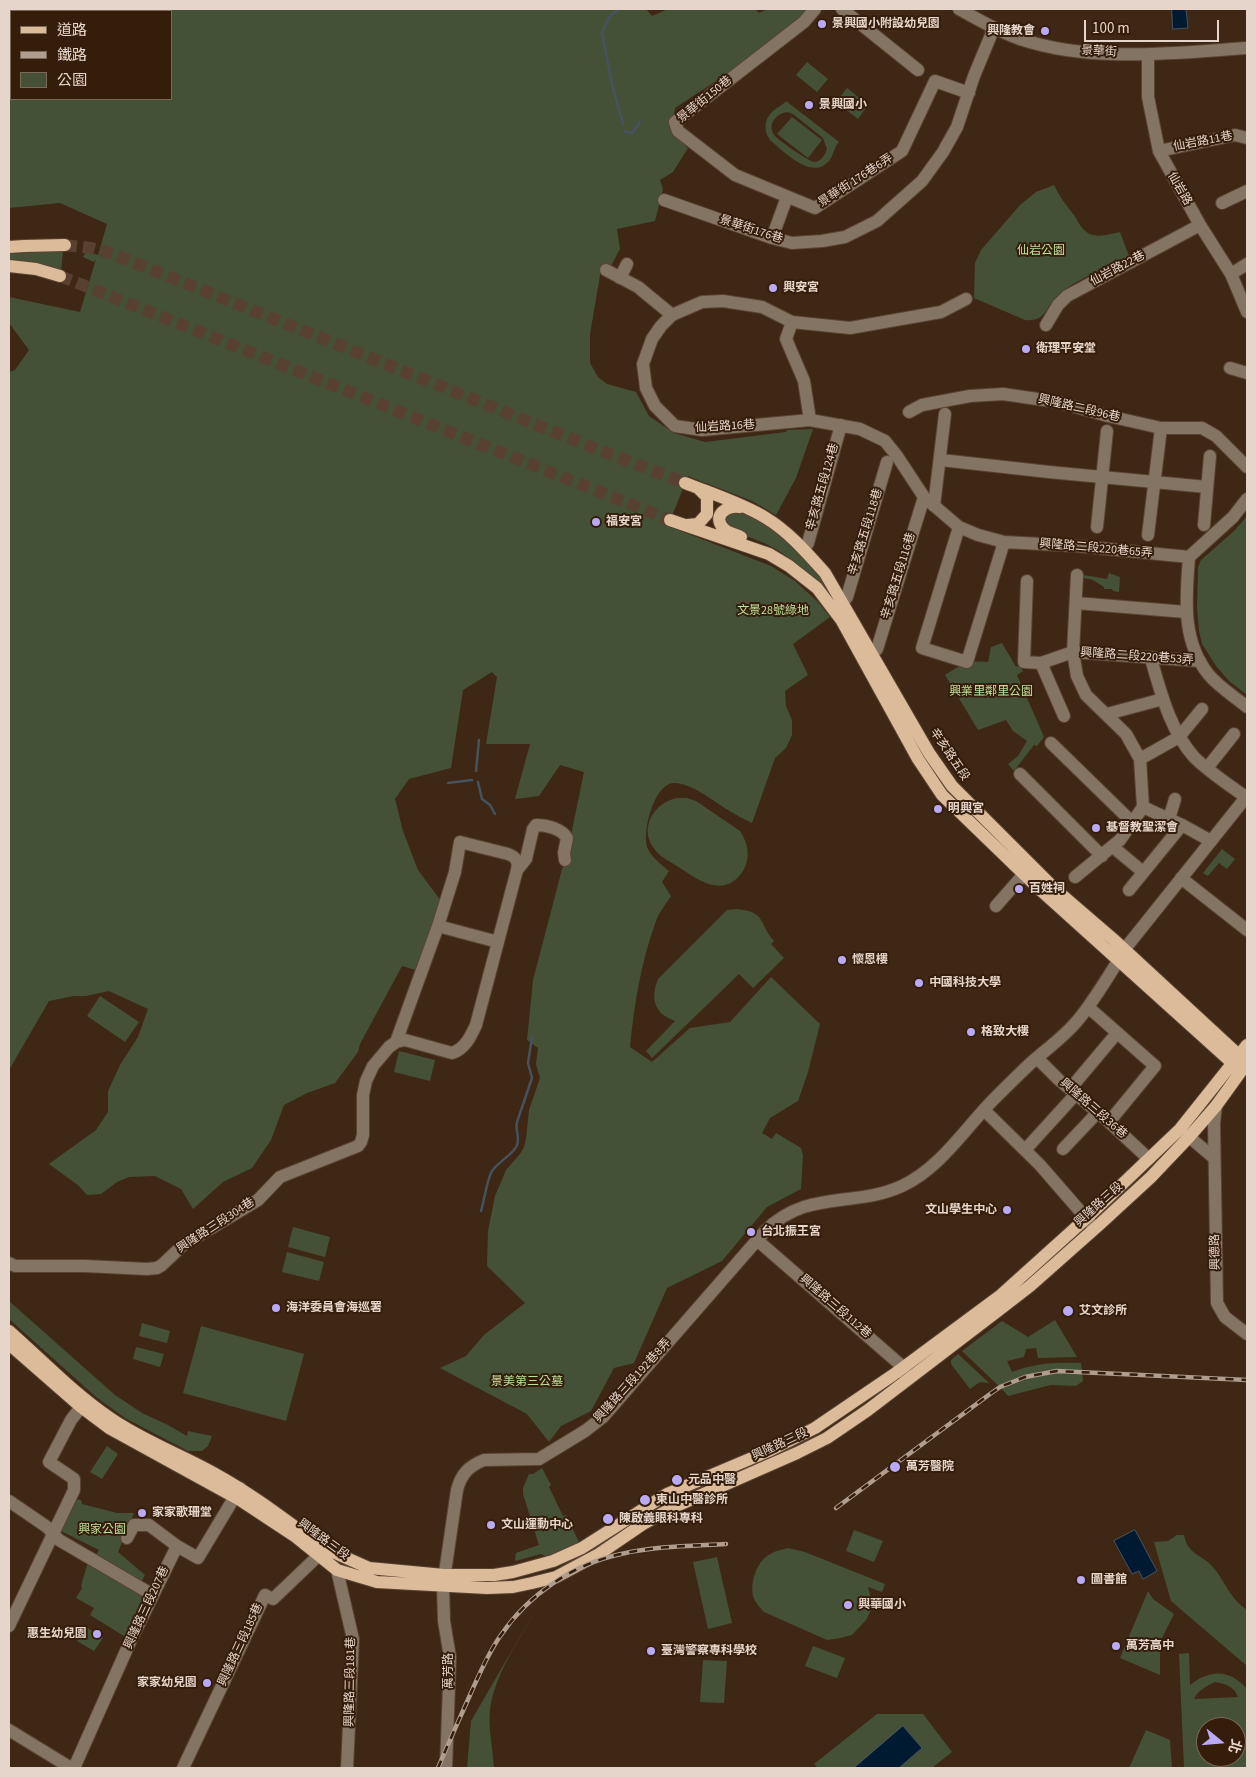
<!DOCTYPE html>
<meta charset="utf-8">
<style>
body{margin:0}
#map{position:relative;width:1256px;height:1777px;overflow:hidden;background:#3f2715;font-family:"Source Sans 3","Noto Sans TC",sans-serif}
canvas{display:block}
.frame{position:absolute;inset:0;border:10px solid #e5d5ca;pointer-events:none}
.legend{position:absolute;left:10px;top:10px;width:162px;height:90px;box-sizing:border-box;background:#351d0b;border:1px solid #7b6757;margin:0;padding:6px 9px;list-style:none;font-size:15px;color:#e5d5ca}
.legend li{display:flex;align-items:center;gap:10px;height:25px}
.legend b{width:25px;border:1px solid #7b6757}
.north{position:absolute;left:1196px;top:1717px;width:50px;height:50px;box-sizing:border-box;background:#351d0b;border:1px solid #7b6757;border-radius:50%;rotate:107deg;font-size:14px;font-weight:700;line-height:20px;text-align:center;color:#e5d5ca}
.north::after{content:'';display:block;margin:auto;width:18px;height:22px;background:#baaaf6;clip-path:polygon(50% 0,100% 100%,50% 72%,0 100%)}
.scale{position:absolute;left:1084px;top:20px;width:135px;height:22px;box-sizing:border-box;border:2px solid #e5d5ca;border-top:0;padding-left:6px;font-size:15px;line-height:18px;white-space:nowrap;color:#e5d5ca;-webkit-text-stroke:4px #351d0b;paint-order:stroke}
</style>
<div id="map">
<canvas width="1256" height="1777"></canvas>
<div class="frame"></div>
<ul class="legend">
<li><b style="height:6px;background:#dbbb99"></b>道路</li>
<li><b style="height:6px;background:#af9d8f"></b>鐵路</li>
<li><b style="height:14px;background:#445137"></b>公園</li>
</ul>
<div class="north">北</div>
<div class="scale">100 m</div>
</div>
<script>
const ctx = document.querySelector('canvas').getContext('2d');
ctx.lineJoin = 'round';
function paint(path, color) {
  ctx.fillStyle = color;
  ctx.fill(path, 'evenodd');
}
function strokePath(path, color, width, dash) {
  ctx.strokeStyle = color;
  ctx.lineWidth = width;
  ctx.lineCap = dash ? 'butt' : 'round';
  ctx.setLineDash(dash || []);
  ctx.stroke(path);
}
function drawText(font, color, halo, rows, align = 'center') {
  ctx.font = font + ' "Source Sans 3","Noto Sans TC",sans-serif';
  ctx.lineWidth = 4;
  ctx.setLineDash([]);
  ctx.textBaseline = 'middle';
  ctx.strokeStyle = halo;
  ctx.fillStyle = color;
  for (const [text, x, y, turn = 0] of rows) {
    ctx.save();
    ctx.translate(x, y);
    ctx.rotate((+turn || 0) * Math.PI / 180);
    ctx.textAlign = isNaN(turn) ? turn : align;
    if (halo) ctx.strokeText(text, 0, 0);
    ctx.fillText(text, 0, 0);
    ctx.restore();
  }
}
const green = new Path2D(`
 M45,9H646L652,16L668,9H755L759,13L768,9H810L797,23L731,71L675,108L672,131L688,148L673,172L660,180L663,189L655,221L617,229L620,249L610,268L602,264L590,334V363L598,377L607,384L636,392L649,416L674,433L705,442L786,432L787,430L813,429L796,478L776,515L752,501L688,476L668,526L771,566L795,581L818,602L830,617L793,644L808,675L785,691L786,706L792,720V735L786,748L775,758L752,823C744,819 736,815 728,810C713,801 692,783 674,783C654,783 641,834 648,849C652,858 662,865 669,871L662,882L671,896C665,905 658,914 655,924C641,963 634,1005 630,1047L652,1062L690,1028L730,1022L771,977L820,1024L808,1072L798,1101L770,1118L762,1133L772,1139L776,1133L801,1148L803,1155L801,1189L767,1207L722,1261L667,1288L634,1363L614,1368L591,1411L561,1426L549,1442L527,1414L440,1368L466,1356L484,1335L525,1303L487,1266L488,1231L495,1196L506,1170L520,1154L524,1147L526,1139L529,1110L540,1078L536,1064L538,1048L527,1040L533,980L571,835L584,772L560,765L539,796L515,799L530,744H486L497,677L492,672L463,690L451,768L409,779L395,799L403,831L418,870L441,901L416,970L402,966L360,1044L358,1052L335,1083L307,1093L284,1105L271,1140L252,1168L223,1182L193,1209L181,1189L155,1176L129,1177L117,1182L101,1194L87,1195L79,1186L49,1164L96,1130L108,1112V1091L120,1065L138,1037L148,1009L109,991L86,996H74L49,1001L9,1070V372L15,370L29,350L9,323V297L80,312L96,259L94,262L83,257L86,251L98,255L107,224L60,203L9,208V70L11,71V99H171V11H44Z
 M807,62L828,79L817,92L796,75Z
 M847,88L868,105L858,119L836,102Z
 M786,101L839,142C833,148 834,156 828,162C811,180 783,151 770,140C763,130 764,119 773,111C777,107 782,106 786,101ZM787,112L793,114L823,138L827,149C825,155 821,162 814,162C808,161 778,140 774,135C767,123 777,114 787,112Z
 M792,117L822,140L808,158L777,134Z
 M1054,185C1059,196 1066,205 1074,215C1077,218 1077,222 1080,225C1090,241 1106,235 1120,232L1129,256C1108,267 1074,280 1057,296C1045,308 1046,322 1025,320L974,298L975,263L981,250L1020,205L1036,192Z
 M63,251L61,272L40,265L9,260V253Z
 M737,509C770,525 793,541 817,570C827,583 835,599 843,613C822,591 799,561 772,547C757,538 736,536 725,522L726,515Z
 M1247,516V695L1229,681L1216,666L1202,644L1199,631L1197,608L1198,567L1201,560L1234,531Z
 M1109,573L1120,577L1119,592L1113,591L1112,589H1104V587L1093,580L1084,578V575L1107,579Z
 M1002,643L1016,667L1019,665L1023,671L1017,675L1044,737L1037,746L1034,745L1014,771L1008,764L1018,756L1027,741L1013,731L1006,720L978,730L945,675C961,665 968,660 988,662L991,647Z
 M677,798H687L696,801L740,831C748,843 751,858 743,871C724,899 700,881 680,868C671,862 659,857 653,847C639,827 655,802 677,798Z
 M1222,849L1235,859L1227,869L1219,863L1208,876L1203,873Z
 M737,909C767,912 758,923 774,941L771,944L784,958L753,988L739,974L652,1058L646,1051L675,1021C671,1019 665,1017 661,1013C652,1004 653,991 658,979L727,910Z
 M100,996L139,1022L125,1042L87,1016Z
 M399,1051L435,1060L430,1081L394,1072Z
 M293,1227L330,1237L325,1257L288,1247Z
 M287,1252L324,1262L319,1281L282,1272Z
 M9,1301L115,1395L142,1413L168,1425L187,1436L188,1431L212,1436L208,1446L202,1451H188L125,1418L96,1397L9,1319Z
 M1055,1320L1077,1357L1038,1358L1036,1348L1026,1349L1024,1357L1007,1361L1012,1372C1035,1363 1056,1362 1081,1363L1083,1381L1076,1386L1051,1385L1008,1396L1003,1390L962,1351L1002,1321L1028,1337Z
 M142,1323L170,1331L167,1343L139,1336Z
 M201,1326L304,1354L286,1421L183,1393Z
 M136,1347L164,1354L160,1367L133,1359Z
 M958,1354L989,1383L980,1382L970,1389L951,1364V1360Z
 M107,1446L118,1454L102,1479L90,1472Z
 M542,1468L551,1485L549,1487L563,1516L566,1515L579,1542L548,1557L541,1554L515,1561L516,1553L539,1545L523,1494V1488L529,1474H533Z
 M75,1499L81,1500L82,1504L117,1513H134L118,1552L145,1575L140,1584L96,1555L99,1550L61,1531Z
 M854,1530L883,1541L874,1562L846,1551Z
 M1177,1535H1184C1185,1539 1186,1543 1188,1546C1193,1554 1204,1558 1210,1564C1226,1580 1227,1596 1247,1610V1666L1171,1601L1154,1542L1168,1541Z
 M788,1548L805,1552L885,1584L882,1592L868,1587L871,1598V1610L866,1620L852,1635L841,1638L827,1640L764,1612C760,1608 757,1604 754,1599C749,1585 756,1562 769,1555C774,1551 781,1550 788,1548Z
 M717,1557L732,1623L708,1629L693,1562Z
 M88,1562L147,1596L127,1638L90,1615L94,1608L76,1598L82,1588L81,1586Z
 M1148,1591L1153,1599L1174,1614L1160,1642V1675L1120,1658Z
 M533,1614C517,1644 494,1676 490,1710C488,1726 493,1751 494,1768H467L471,1721Z
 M86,1627L103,1638L94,1651L77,1641Z
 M813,1646L845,1658L837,1678L805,1666Z
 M1189,1653L1190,1685C1210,1669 1230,1669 1247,1689V1768H1184L1179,1654ZM1215,1682C1226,1684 1234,1686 1238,1697L1194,1699C1198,1690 1207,1686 1215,1682ZM1206,1727H1236V1757H1206Z
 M703,1660L727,1661L724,1703L700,1702Z
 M877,1714H923L952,1752L932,1768H818L814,1764Z
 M1146,1730L1170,1740L1172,1768H1129Z`);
const water = new Path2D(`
 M1172,9H1186L1188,28L1173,29Z
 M1135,1530L1157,1571L1143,1579L1139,1571L1132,1574L1114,1541Z
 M903,1726L922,1748L899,1768H854Z`);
const stream = new Path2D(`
 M619,9L609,17L602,33L612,84L623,124
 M624,131L632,133L640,122
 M476,771L479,740
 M478,782L482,799L490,805L495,814
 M448,783L472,780
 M481,1211C484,1201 487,1181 491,1173C496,1162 514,1155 517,1145C520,1138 515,1129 517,1122L532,1078L528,1063L532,1037`);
const majorTunnel = new Path2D(`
 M65,245L91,248L113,254L594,448L685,483
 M60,276L670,520`);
const minor = new Path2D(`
 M815,9L804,22L675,122L678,131L735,175L815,208L902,151L935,81L969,93
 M842,9L918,70
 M959,9C979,20 999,32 1020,39C1092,63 1173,53 1247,48
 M1148,54V97L1159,151L1200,225L1231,274L1247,312
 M1159,151L1235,135L1247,138
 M664,200L772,238L792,243L822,241L845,237L877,221L922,181L943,152L957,127L974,76L991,35L992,27
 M1222,203L1247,191
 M772,238L787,197
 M606,270L638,287L672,315
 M1231,274L1247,264
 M620,278L627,264
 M966,299L941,312L850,328L792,322L762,307L723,301L702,302L672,315L661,326L652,339L643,364L646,388L655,406L675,426L702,430L810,420L860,429L885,441L897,456L924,497L959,527L978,535L1004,542L1078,546L1189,557
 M792,322L786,339L804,381L810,420
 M1046,325L1058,305L1067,296L1200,225
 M1230,368L1247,373
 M909,412L922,405L970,396L1003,394L1058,402L1108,416L1161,428H1202L1216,436L1247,467
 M941,460L1049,472L1207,487
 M934,506L945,414
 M1204,525L1210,456
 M959,527L922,648L967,662L1004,542
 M1097,527L1107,431
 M1148,535L1161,428
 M804,549L808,543L841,425
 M1189,557C1186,597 1181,641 1209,675C1219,687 1235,697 1247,707
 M1189,557L1233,517L1247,499
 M1077,575L1073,652L1077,676L1086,695L1126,734L1140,759L1143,807
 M1027,581L1024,662L1041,663L1073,652L1200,661
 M843,602L847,597L887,462
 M1076,603L1186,612
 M872,653L877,649L924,497
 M1151,659C1161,693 1170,730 1194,757C1209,772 1229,785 1246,797
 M1041,663L1064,716
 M1107,714L1163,699
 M1051,743L1132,822
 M1140,759L1179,737L1202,709
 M1207,768L1234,734
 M1020,774L1102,856
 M1143,807L1182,825L1211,841
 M1169,819L1175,799
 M1113,847L1143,872
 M517,870L526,859L533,829L536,825C547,825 562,829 567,838L564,853L565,860
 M1075,877L1120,840L1143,807
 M1181,878L1247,930
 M1129,890L1182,825
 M996,906L1024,874
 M1088,1007L1155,1066L1109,1122
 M396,1042L438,926
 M1037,1058L1059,1080L1109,1122L1149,1159
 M1070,1089L1117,1033
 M1216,1106L1214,1123L1217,1303L1225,1317L1247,1334
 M984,1110L1040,1165L1093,1226
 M1181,1130L1214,1158
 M1063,1149L1098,1112
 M1025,1150L1075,1095
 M757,1240L903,1367L906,1378
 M9,1263L15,1266H85L147,1269L157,1268L162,1265L183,1245L258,1200L280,1177L358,1146L361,1142L363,1135V1095L366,1081L373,1066L389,1047L396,1042L405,1040L452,1053C465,1049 471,1036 476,1025L517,870C519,861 516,857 508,854L460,842L455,872L438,926L498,942
 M9,1501L47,1527L59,1540L153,1595
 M127,1538L134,1525H149L177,1546
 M337,1570L353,1639L347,1768
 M9,1626L74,1490V1479L49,1462L71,1420L81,1407
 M9,1730L71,1768
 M74,1768L130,1642L177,1546L198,1558L240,1488
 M183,1768L265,1595L273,1599L318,1556L324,1548
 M446,1768L450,1657L444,1621L443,1586L457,1490C461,1474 469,1466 484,1460L539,1459L585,1431L603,1417L765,1231C807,1189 854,1208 902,1186C940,1168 964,1130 992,1101C1006,1087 1019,1074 1033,1061C1048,1048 1065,1036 1078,1020C1097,997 1112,970 1128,945L1247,796`);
const major = new Path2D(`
 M9,247L24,246L65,245
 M9,266L36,269L60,276
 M685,483C710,493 744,504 766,518C789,532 807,553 825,573L929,753L952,786L1055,889L1113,939L1245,1061
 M740,507C727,505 712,515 723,528C727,533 735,534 741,537
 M670,520L769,554L789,566L817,588L842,621L918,759L942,795L1036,886L1239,1069
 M688,525L698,524L707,514V497L699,489
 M9,1331C42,1360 73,1393 110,1418C143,1441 182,1455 217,1475C255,1496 289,1523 324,1548L369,1568L444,1575H494L513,1572L553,1561L582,1548L667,1494L771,1450L815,1428L893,1375L1001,1295L1092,1213L1180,1129L1247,1045
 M9,1344L81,1407L109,1428L240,1500L296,1537L337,1570L377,1582L487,1588L513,1587L532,1583L556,1577L599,1554L643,1524L674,1507L797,1453L827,1438L868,1410L999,1310L1030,1286L1100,1224L1151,1177L1189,1137L1216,1106L1247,1063`);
const rail = new Path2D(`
 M836,1508L990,1394L1000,1387L1025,1377L1057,1371L1247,1380
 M438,1768C448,1744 459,1720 470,1695C479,1675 488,1653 501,1635C528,1595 573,1564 621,1554C656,1546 691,1546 726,1544`);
const markers = [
 [822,24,5,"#baaaf6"],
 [1045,31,5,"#baaaf6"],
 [809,105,5,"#baaaf6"],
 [773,288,5,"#baaaf6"],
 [1026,349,5,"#baaaf6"],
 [596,522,5,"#baaaf6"],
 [938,809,5,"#baaaf6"],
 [1096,828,5,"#baaaf6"],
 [1019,889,5,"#baaaf6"],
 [842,960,5,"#baaaf6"],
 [919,983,5,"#baaaf6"],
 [971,1032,5,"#baaaf6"],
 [1007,1210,5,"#baaaf6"],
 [751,1232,5,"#baaaf6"],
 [276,1308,5,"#baaaf6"],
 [1068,1311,6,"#baaaf6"],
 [895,1467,6,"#baaaf6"],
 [677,1480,6,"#baaaf6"],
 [645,1500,6,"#baaaf6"],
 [142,1513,5,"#baaaf6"],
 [608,1519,6,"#baaaf6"],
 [491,1525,5,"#baaaf6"],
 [1081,1580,5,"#baaaf6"],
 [848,1605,5,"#baaaf6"],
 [97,1634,5,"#baaaf6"],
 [1116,1646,5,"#baaaf6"],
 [651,1651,5,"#baaaf6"],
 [207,1683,5,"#baaaf6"]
];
const poiNames = [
 ["景興國小附設幼兒園",832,24],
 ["興隆教會",1035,31,"right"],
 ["景興國小",819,105],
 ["興安宮",783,288],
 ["衛理平安堂",1036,349],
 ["福安宮",606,522],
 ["明興宮",948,809],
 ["基督教聖潔會",1106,828],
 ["百姓祠",1029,889],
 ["懷恩樓",852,960],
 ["中國科技大學",929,983],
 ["格致大樓",981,1032],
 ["文山學生中心",997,1210,"right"],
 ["台北振王宮",761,1232],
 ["海洋委員會海巡署",286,1308],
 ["艾文診所",1079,1311],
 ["萬芳醫院",906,1467],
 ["元品中醫",688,1480],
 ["東山中醫診所",656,1500],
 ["家家歌珊堂",152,1513],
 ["陳啟義眼科專科",619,1519],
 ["文山運動中心",501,1525],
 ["圖書館",1091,1580],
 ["興華國小",858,1605],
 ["惠生幼兒園",87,1634,"right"],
 ["萬芳高中",1126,1646],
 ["臺灣警察專科學校",661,1651],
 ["家家幼兒園",197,1683,"right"]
];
const streetNames = [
 ["景華街",1099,52,3],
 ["景華街150巷",705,100,-39],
 ["仙岩路11巷",1203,142,-11],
 ["景華街 176巷6弄",856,181,-33],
 ["仙岩路",1179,189,60],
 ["景華街176巷",751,230,18],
 ["仙岩路22巷",1118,269,-28],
 ["興隆路二段96巷",1079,409,13],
 ["仙岩路16巷",725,427,-3],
 ["辛亥路五段124巷",823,487,-74],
 ["辛亥路五段118巷",866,532,-73],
 ["興隆路二段220巷65弄",1096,549,5],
 ["辛亥路五段116巷",899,576,-73],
 ["興隆路二段220巷53弄",1137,657,4],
 ["辛亥路五段",949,755,56],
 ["興隆路三段36巷",1093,1109,41],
 ["興隆路三段",1099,1205,-42],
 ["興隆路三段304巷",216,1226,-33],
 ["興德路",1216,1252,-91],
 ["興隆路三段112巷",835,1307,41],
 ["興隆路三段192巷8弄",633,1381,-48],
 ["興隆路三段",780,1445,-25],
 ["興隆路三段",323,1540,36],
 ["興隆路三段207巷",147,1608,-65],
 ["興隆路三段185巷",241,1645,-65],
 ["萬芳路",449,1671,-90],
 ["興隆路三段181巷",351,1682,-89]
];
const parkNames = [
 ["仙岩公園",1041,251],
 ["文景28號綠地",773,611],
 ["興業里鄰里公園",991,692],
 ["景美第三公墓",527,1382],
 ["興家公園",102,1530]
];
paint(green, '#445137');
paint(water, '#001b31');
strokePath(water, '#45535f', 1);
strokePath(stream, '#45535f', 2.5);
strokePath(majorTunnel, '#584130', 12, [12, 6]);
strokePath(minor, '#5a4332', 14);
strokePath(major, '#5a4332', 14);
strokePath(minor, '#847464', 12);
strokePath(major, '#dbbb99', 12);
strokePath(rail, '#af9d8f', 4.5);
strokePath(rail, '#351d0b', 2.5, [8]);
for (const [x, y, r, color] of markers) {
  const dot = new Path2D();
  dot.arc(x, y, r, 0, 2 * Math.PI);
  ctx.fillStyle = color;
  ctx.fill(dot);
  strokePath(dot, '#351d0b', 2);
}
drawText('bold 12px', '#e5d5ca', '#351d0b', poiNames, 'left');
drawText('12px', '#e5d5ca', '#351d0b', streetNames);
drawText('12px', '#bde09a', '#351d0b', parkNames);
</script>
